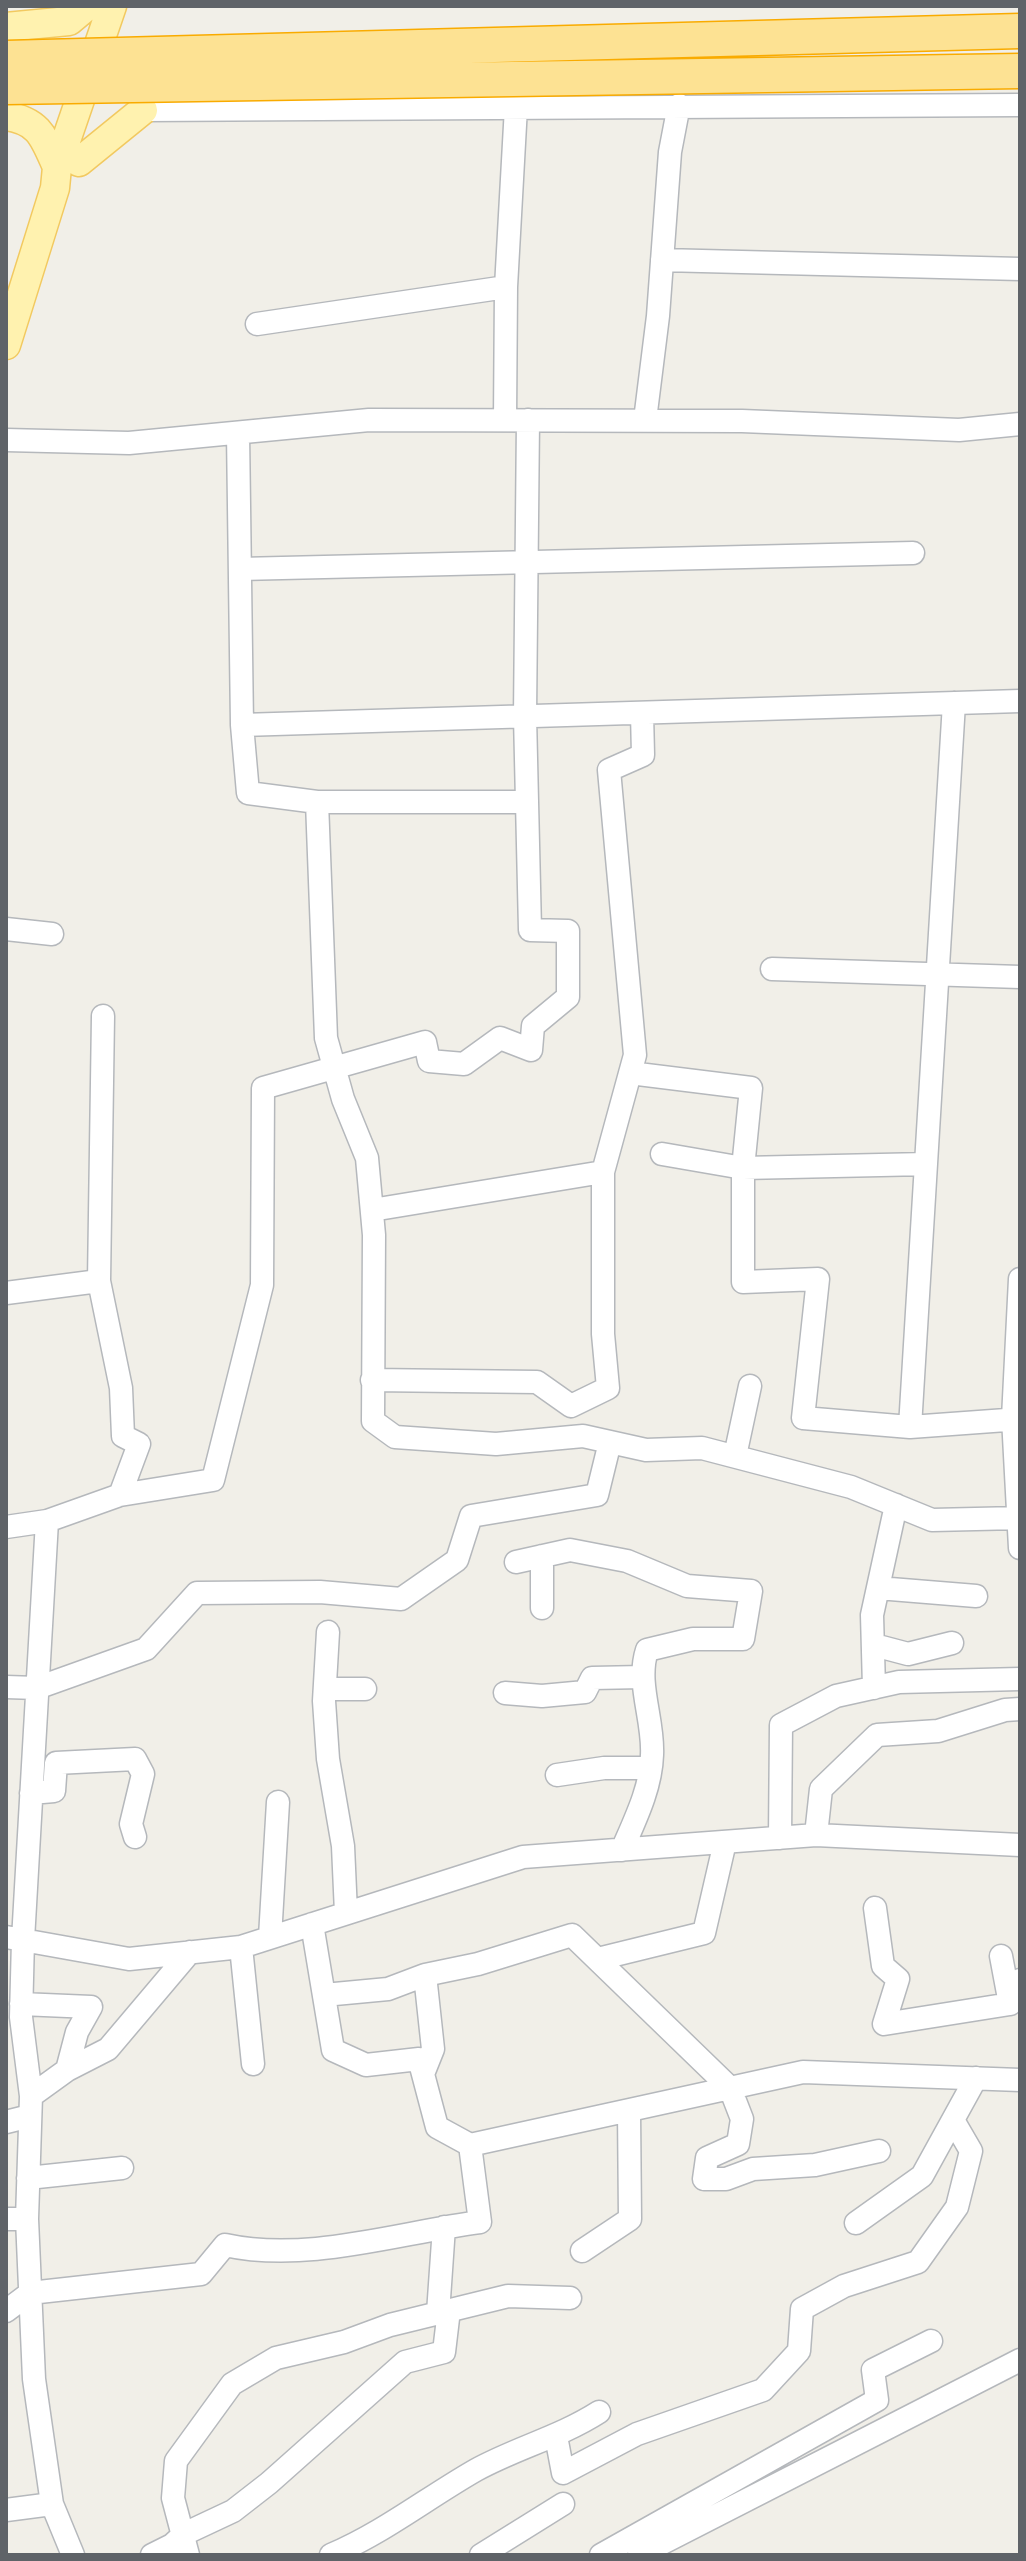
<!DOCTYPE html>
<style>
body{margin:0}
#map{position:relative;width:1026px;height:2561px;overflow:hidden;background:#f1efe8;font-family:Manrope,sans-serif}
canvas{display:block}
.frame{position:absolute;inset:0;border:8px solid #5f6368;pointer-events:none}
</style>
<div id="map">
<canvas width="1026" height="2561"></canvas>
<div class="frame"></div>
</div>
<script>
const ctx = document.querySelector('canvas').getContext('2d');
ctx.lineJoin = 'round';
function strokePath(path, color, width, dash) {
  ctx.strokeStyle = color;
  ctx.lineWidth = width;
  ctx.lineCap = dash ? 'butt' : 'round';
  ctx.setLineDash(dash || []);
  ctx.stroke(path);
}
const minor = new Path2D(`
 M143,110L1020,105
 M662,260L1020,269
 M506,287L516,107
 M257,324L506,287L505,420
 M645,420L658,316L670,152L679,105
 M238,433L242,725L1020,701
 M6,440L129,443L369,420L742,421L959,430L1020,424
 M240,569L913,553
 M242,725L248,793L317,802L326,1038L343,1099L367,1158L374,1235L373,1421L395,1437L496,1444L583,1436L646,1450L702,1448L851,1487L932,1520L1019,1518
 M317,802H527
 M6,929L52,934
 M772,969L1020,977
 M103,1016L99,1281L121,1388L123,1436L139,1444L120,1495
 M630,1073L751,1088L743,1168V1282L818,1279L803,1418L910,1427L1020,1419
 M662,1154L743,1168L926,1164
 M372,1210L603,1172
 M1020,1279L1013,1418L1020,1548
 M6,1293L99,1281
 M372,1380L537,1382L571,1406L608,1388L603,1334V1172L635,1055L609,770L643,755L642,713
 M910,1427L954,703
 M735,1456L750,1386
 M6,1527L47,1521L120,1495L213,1480L262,1285L263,1088L425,1042L429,1061L464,1064L500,1038L531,1050L533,1026L568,997V931L530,930L525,716L528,420
 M516,1562L570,1550L627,1561L687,1586L751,1591L743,1639H693L647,1650C636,1684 654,1719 652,1755C651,1788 635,1820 622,1850
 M878,1588L976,1596
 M542,1608V1556
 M328,1632L324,1701L328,1759L343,1846L346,1913
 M874,1645L908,1654L952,1643
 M6,1687L37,1688L146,1649L197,1593L320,1592L401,1599L457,1560L471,1516L597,1495L610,1442
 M874,1688L872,1615L896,1505
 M325,1689H365
 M505,1693L542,1696L585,1692L592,1678L643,1677
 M557,1775L604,1768H649
 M31,1793L54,1791L56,1763L135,1759L143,1774L131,1824L135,1837
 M816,1835L821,1789L877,1735L938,1731L1005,1710L1020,1709
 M780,1838L781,1725L836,1696L899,1682L1020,1679
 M875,1908L883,1966L898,1979L884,2024L1010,2004L1020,1980
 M312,1924L333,2050L366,2065L419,2059L437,2127L470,2145L803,2072L1020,2080
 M6,1937L129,1959L241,1947L523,1857L816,1835L1020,1845
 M270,1937L278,1802
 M241,1947L253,2064
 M1001,1956L1010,2004
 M598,1959L704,1933L725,1842
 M425,1975L478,1964L572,1935L730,2088L742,2119L738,2144L707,2158L704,2179H726L753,2169L815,2165L879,2151
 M324,1995L388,1989L425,1975L433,2049L423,2074
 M21,2004L91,2007L77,2032L67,2070L31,2096
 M67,2070L108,2049L190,1952
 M6,2122L30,2116
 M28,2178L122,2168
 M6,2219H27L31,2096L21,2017L23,1940L47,1521
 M27,2219L34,2379L52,2504L73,2555
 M856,2223L922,2176L976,2078
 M582,2251L630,2219L629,2111
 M6,2311L30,2293L201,2274L225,2245C307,2263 397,2233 480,2222L470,2145
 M438,2313L444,2227
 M556,2436L563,2473L637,2434L763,2390L799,2351L802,2309L844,2286L918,2262L957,2207L971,2151L953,2120
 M6,2510L52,2504
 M152,2555L172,2545L184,2534L233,2511L269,2483L405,2362L444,2352L449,2310
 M188,2555L173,2498L176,2461L232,2384L276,2358L344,2342L390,2325L508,2296L570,2298
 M331,2555C383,2533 427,2498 476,2470C516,2448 560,2437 599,2412
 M481,2555L563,2504
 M601,2555L877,2400L873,2370L931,2341
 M639,2555L1020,2360`);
const major = new Path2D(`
 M6,27L69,21L87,6
 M6,116C40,121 44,138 57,167
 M79,162L143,110
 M6,345L55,188L57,167L112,6`);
const highwayBridge = new Path2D(`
 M6,58L1020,31
 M6,87L1020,71`);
strokePath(minor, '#b5b8bc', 25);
strokePath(major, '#f2c960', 31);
strokePath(minor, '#fff', 22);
strokePath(major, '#fff2af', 28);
strokePath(highwayBridge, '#f9ab00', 37, []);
strokePath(highwayBridge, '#fde293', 34);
</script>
